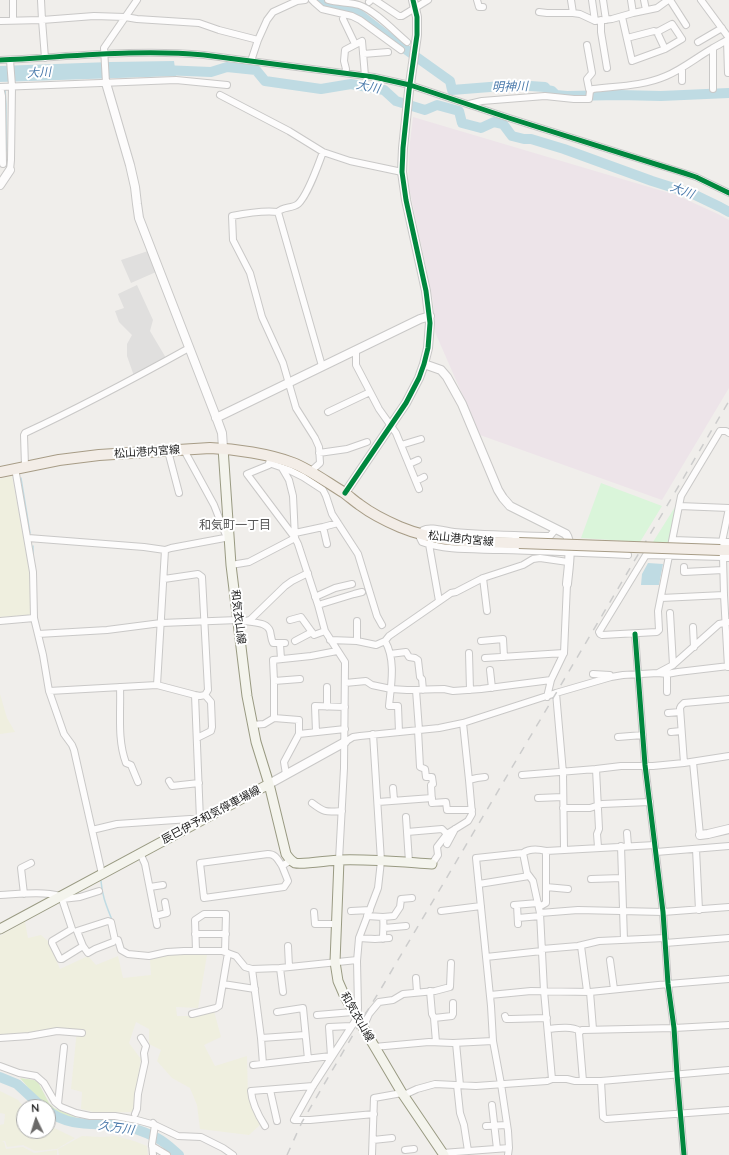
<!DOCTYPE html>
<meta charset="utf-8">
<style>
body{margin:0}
#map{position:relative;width:729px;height:1155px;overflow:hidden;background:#f0eeeb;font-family:Quicksand,sans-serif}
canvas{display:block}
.north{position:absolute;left:16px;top:1099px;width:40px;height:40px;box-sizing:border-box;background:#fff;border:1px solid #a7a7a7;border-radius:50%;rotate:356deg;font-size:11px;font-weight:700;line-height:16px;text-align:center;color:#222}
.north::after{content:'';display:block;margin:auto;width:14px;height:18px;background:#6a6968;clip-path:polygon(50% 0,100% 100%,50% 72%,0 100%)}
</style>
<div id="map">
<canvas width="729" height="1155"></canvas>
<div class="north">N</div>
</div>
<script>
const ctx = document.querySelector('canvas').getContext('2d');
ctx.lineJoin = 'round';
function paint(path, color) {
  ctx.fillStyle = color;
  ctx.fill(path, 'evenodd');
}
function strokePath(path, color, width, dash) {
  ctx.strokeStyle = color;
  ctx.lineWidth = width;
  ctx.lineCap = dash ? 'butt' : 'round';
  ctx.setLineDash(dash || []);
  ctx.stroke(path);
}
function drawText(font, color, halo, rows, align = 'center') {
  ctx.font = font + ' Quicksand,"Noto Sans JP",sans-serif';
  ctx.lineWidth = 4;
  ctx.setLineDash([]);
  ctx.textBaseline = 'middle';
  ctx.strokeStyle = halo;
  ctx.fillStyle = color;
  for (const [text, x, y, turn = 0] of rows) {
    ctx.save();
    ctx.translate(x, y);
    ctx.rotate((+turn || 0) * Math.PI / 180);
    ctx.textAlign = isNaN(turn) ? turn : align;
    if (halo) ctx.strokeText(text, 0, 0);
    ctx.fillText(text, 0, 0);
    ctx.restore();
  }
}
const industrial = new Path2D(`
 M413,117L676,195L718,214L729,220V388L662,500L480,435L435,332L433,301L408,182L410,142Z`);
const farmland = new Path2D(`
 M12,476L29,566L32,590L31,615L0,617V479Z
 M0,694L7,718L15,732L0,734Z
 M25,922L28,938L41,935L48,941L60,969L88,956L96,965L118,956L123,978L151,975L150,960L171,954L207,955L198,1008L176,1007L177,1016H190L214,1011L221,1037L204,1045L215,1066L247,1056L248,1098L260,1125L249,1135L200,1129L197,1105L190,1088L172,1078L157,1061L161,1050L149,1044V1029L136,1022L129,1043L141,1059L133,1112L97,1113L81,1109L82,1092L71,1089L77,1030L0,1035V936Z
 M0,1091L18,1100L24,1107V1131H48V1125L75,1138L57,1149L35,1151L23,1145L7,1147L5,1141H2L4,1142L6,1149L23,1147L34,1153L57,1150V1155H0V1125L4,1124L5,1114L0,1113Z
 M82,1136L101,1137L116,1136L134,1141L147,1146L148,1155H59L58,1149Z`);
const grass = new Path2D(`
 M20,1078L34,1080L38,1082L49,1103L54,1108L77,1118C53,1121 34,1094 20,1078Z`);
const park = new Path2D(`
 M601,483L662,506L640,542L581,538Z
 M680,499L671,544L653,542Z`);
const parking = new Path2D(`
 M148,251L156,272L131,283L121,260Z
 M137,285L153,320L150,331L166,358L134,376L127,356V344L132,335L119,322L115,311L124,308L118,294Z`);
const water = new Path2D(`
 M174,61L176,76L0,82V66L110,62Z
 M648,563L663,564L659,585H641L642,574Z`);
const stream = new Path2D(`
 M5,89L6,105V151
 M21,478L30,533
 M33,554V546
 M101,881C102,896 107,907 112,920`);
const river = new Path2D(`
 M319,0L323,3L350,9L360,15L387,36L450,81L452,90L515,85L545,87L547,90L552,91L556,95L567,96L619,95L661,96L729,93
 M162,70L211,72L227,67L256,70L265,81L321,89L351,84L384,90L396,101L425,110L437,105L459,111L462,123L481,128L494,122L503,124L512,136L524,139H531L564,149L652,181L693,194L720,207L729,212
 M0,1077L17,1084L42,1107
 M48,1111C69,1127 92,1123 116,1125C129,1126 145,1132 157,1138C165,1142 172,1149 179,1155`);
const minor = new Path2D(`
 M13,0V20
 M41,0L42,20L45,58
 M312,0L314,2L322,9L352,16L360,20L401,50
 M328,0C338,3 349,2 359,5C374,10 394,31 407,42
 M375,0L399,16H402L428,0
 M477,0L479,7H483
 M571,0L573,13
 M592,0L595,21
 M603,0L606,20
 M631,0L633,13
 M644,0L646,10
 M670,0L686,25
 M701,0L729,38
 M369,2L371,0
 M539,12L547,13H573L580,14L595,21L612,19L633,13L657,8L668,0
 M622,17L632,61L665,49L657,32L654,31L627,38
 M343,19L355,44
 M601,20V32L607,68
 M0,21L42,20L94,16L125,17L137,19L199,23L219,30L258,40
 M657,32L672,24L682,39L665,49
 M727,41L728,73
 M698,42L722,28
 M587,45L592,73L587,79L589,89L590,91
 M713,48V89
 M363,54L388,52
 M0,60C68,57 136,49 204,55L374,77L410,85L509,118L684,173L696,177L729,193
 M251,61L258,40L267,20L273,12L297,1L305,0
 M682,68V81
 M345,73L346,69L344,61L345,50L362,41L365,76
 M106,83L104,48L137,0
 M0,87L176,80L227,85
 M0,87L2,96L3,164
 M220,95L289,131L323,152L350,161L402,172
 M469,104L482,101L545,96L574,99H589L590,91L593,89C618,86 643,86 666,76C683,69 697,57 713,48C718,45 724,42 729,39
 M10,170L11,160L12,86L10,60
 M278,212C263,210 247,213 232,216L233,240L250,273L262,317L283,363L296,408L315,438L319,447L320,463L310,472
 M356,350V365L379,409L396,433L419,489
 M322,366L278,212C283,206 292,209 298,204C308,195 318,165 323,152
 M328,412L370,392
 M729,433L726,431H720L681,496L658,611L659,630L657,632L602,635L600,634L599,632L646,555L723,557L729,558
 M401,445L421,439
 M184,450L214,505L227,538
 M168,451L179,493
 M319,453L347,449L367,442
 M270,457L269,465L247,474L295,538L298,544L318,605L325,631L345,662V665L344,768L339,860
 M269,463L289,470L303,477L323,490L326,496L332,514L358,554L377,616L382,625
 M409,464L418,460
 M25,466L24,435L25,433C81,407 135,378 189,348
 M15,468L33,572L34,618L43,655L49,691L64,734L72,745L74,750L102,874
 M416,481L424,477
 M679,506L729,508
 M323,527L327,544
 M555,530L550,536C518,535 486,535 454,532C445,531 430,526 423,530L420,538L422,542C446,551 475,549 501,550C543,551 586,553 628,555
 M295,533L323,527L338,523
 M28,538L144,547L165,550L171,548L230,537
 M673,540L729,542
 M722,542L729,508
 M429,544L439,601
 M723,557L724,595L728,667
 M231,565L249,562L295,538L293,496L289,480L282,468
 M684,567V572L723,570
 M483,578L487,611
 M315,597L335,588L352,584
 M661,598L724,595
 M318,605L354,594L362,592
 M670,613L673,665
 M290,620L301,617L314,635L325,631
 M0,621L34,618
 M246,621C254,623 267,622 270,631C271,635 271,639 273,643H285
 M238,623L250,620L285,586L292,581L308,573
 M693,627L694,647
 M38,634L107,630L161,623L238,620
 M635,634L645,765L663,912L668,984L674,1028L677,1074L684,1155
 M330,640L357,641L376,645L385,641L389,636L451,593L456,592L483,578L523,565L533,559L540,558L568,562
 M295,641L312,632
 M357,641V621
 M385,641C396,660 391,685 389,706H398L399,732
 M481,641L503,639L504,657
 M280,644L281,659
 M469,653L470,690
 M390,654L406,652L409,657L415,658L418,660L420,677L422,679L423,690
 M485,658L564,653
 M490,670L492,688
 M658,673L673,665L719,624L729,622
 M593,674L610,675L611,677
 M667,674V692
 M274,681L300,679
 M345,683L366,681L372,685L391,689L407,690L444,689L453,691L481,689L551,680
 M157,685L165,550
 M120,687C121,712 117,739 126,763L131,765L138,782
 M416,690L419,730
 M49,691L157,685L195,695L200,696L205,695L208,690L202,577L198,574L164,579
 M556,693L563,773L564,849
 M547,697L551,680L564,653L567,584
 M327,707V687
 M668,713L680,712
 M274,718L299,720V734L284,762L286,774
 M252,725L264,724L274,718V681L273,660L311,656L337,651
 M418,730L420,767L425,769L426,777H432L433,784L431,785L432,803L446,802L447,810H472
 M316,732L315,706L345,707
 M671,732L681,731
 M299,734L345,729
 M373,734L381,861L378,888L359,938L357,961L358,1008L357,1018L313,1086L294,1120H310L374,1114
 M618,737L643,735
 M197,738L211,731L212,727L211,702L205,695
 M345,742L353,737L360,736L439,728L463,723L556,693L611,677L623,675L658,673L667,674L678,672L729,666
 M693,762L700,835
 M684,763L680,708L681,706L684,703L729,699
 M522,775L596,769
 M469,780L477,778L485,777
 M169,781L172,786L199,783
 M393,788L394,800
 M538,798L563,797
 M378,802L432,798
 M312,803C325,813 326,812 342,811
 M563,808H590L602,804L650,802
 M406,817L407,832
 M92,830L117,824L190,819L200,820L195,695
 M627,833L628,846
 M447,844L455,829
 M621,846L624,940
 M598,847L597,834L599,829L596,769L621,766H653L684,763L729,756
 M696,849L699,910
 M656,852L729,846
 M140,853L145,864L157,925
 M523,853L527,873L533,881L540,913L544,991L552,1079
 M409,862L407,832L442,829L447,834
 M432,864L438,855L437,847L447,834L468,821L472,814L469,780L463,723
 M282,866L288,881L284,887L204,898L200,863L268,854C276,854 278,860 282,866L291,860
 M591,879L622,878
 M479,884L529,876
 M150,887L163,885
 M546,887L568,889
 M24,894L21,868L31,863
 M0,895C20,894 42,891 61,896L72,929L52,941V943L60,959H62L83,946L77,931L108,921L111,922L115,940H118L121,950L128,954L149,956L167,952L184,951H222L236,956L245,967L252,969
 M62,899L80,897L99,891
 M514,905L538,903
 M517,905L518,924
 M539,907L546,903V851
 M351,911L370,910
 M441,911L481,906
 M314,912L315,924H336
 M540,913L578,910L663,912L729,907
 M155,916L167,913L165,902
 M367,916L383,917
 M518,918L540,916
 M384,928L406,926
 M195,934H226
 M359,938L375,939L389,938
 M383,939C383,931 384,924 383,917L394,916L400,907L401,899L412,898
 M665,943L729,938
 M83,946L88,953L95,949L113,942L115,940
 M288,946L289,967
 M581,946L587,991
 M542,949L578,946L599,941L665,938
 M196,951L195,920L204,914H226L225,952
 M486,957L542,951
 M610,960L614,989
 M280,968L283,992
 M416,978L417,992
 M223,984L255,989
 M430,991L432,1014L434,1018L436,1042
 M590,992L593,1029
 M490,995L531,991L590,992L668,984L729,979
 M277,1012L303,1008L308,1059
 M192,1014L216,1008L219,1006L228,953
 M317,1015L353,1012
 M505,1016L506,1019H511L547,1018
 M434,1018L452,1016L453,1014V1003
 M363,1028L369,1014L379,1002L393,1000L403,994L435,991L450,987L451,963
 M548,1029C558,1028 571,1026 580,1031
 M0,1038L29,1036L57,1031L82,1033
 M261,1038L252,969L280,968L357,960
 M456,1043L460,1085
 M374,1047L429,1042L453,1043L493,1041
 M263,1064L261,1038L305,1035
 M253,1065L331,1056L329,1027L351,1026
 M0,1066L19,1073L36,1076L44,1083L55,1102L61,1107L76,1113L90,1116H115L137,1120L155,1125L178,1136L201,1137L223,1148L233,1155
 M583,1081L579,1033L582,1030L674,1028L729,1025
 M601,1081L603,1117L606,1119L729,1110
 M457,1085L460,1113L464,1125L468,1151
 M270,1090L277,1121
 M404,1095L417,1089L435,1084L476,1086L547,1081L552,1079H567L575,1081H601L729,1070
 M58,1104L64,1047
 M492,1105L497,1149
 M135,1114L137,1109L138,1094L145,1062L144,1053L146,1046L141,1038
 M265,1126C258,1115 252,1104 251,1091L313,1086
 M486,1126L507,1125
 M373,1140L392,1138
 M152,1146L167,1155
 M405,1150L414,1149
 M442,1153L509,1148
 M153,1155L152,1144L155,1125L153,1123
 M372,1155L374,1098L402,1093
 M508,1155L509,1148L508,1131L501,1084L493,1041L491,1006L476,858L523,853C530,848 538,849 546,851L655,845`);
const tertiary = new Path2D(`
 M106,83L130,165L135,187L137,204L139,218L218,422L222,433L223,448
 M0,185L10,170
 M424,364L441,370L447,377L462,404L498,490L503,498L510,506L566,534C573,544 568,571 567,584
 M216,418L420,319L430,316
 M345,493L406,403L419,378L424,364L428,348L430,323L426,291L406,200L402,172L403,148L409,91L417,35V17L413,0
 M269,784L345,742
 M700,835L708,834L729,829`);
const secondary = new Path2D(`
 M223,448L231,565L247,696L256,742L269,784L286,854C288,857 291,861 295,863C303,865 330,860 340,860C371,859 402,862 432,864
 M339,860L335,962L338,981L345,997L376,1049L402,1093L444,1155
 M0,929L269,784`);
const primary = new Path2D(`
 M0,472L59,460L99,455L210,448C236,449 269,454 293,463C309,469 328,483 343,492C349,496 354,501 360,505C372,514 386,521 400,527C438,543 479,542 519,543
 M720,550H729`);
const rail = new Path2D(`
 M287,1155L302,1122L360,1023L382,987L729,401`);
const primaryBridge = new Path2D(`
 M519,543L720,550`);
const cycleway = new Path2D(`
 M0,60C68,57 136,49 204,55L374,77L410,85L509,118L684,173L696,177L729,193
 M345,493L406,403L419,378L424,364L428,348L430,323L426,291L406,200L402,172L403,148L409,91L417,35V17L413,0
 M635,634L645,765L663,912L668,984L674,1028L677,1074L684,1155`);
const streetNames = [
 ["松山港内宮線",147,452,-4],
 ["松山港内宮線",461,539,6],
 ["和気衣山線",238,617,83],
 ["辰巳伊予和気停車場線",211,815,-28],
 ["和気衣山線",357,1017,60]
];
const waterNames = [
 ["大川",39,73,-3],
 ["大川",368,87,11],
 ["明神川",510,87,-1],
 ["大川",682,191,21],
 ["久万川",116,1128,8]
];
const neighbourhoodNames = [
 ["和気町一丁目",235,525]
];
paint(industrial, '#ede4e9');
paint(farmland, '#efefdf');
paint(grass, '#ddeccb');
paint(park, '#daf5da');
paint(parking, '#e0dfde');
paint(water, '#bfdbe3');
strokePath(stream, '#bfdbe3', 1.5);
strokePath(river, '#bfdbe3', 10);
strokePath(minor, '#c9c8c7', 8);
strokePath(tertiary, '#c9c8c7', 10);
strokePath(secondary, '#999a82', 11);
strokePath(primary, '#a79c86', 12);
strokePath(minor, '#fdfcfc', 6);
strokePath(tertiary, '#fdfcfc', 8);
strokePath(secondary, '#f4f4ed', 9);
strokePath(primary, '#f3ede7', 10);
strokePath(rail, '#ccc', 1.5, [8, 8]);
strokePath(primaryBridge, '#a79c86', 12, []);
strokePath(primaryBridge, '#f3ede7', 10);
strokePath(cycleway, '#00873e', 5);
drawText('11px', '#222', '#fff', streetNames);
drawText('italic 12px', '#4a7aab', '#fff', waterNames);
drawText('12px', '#555', '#fff', neighbourhoodNames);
</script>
